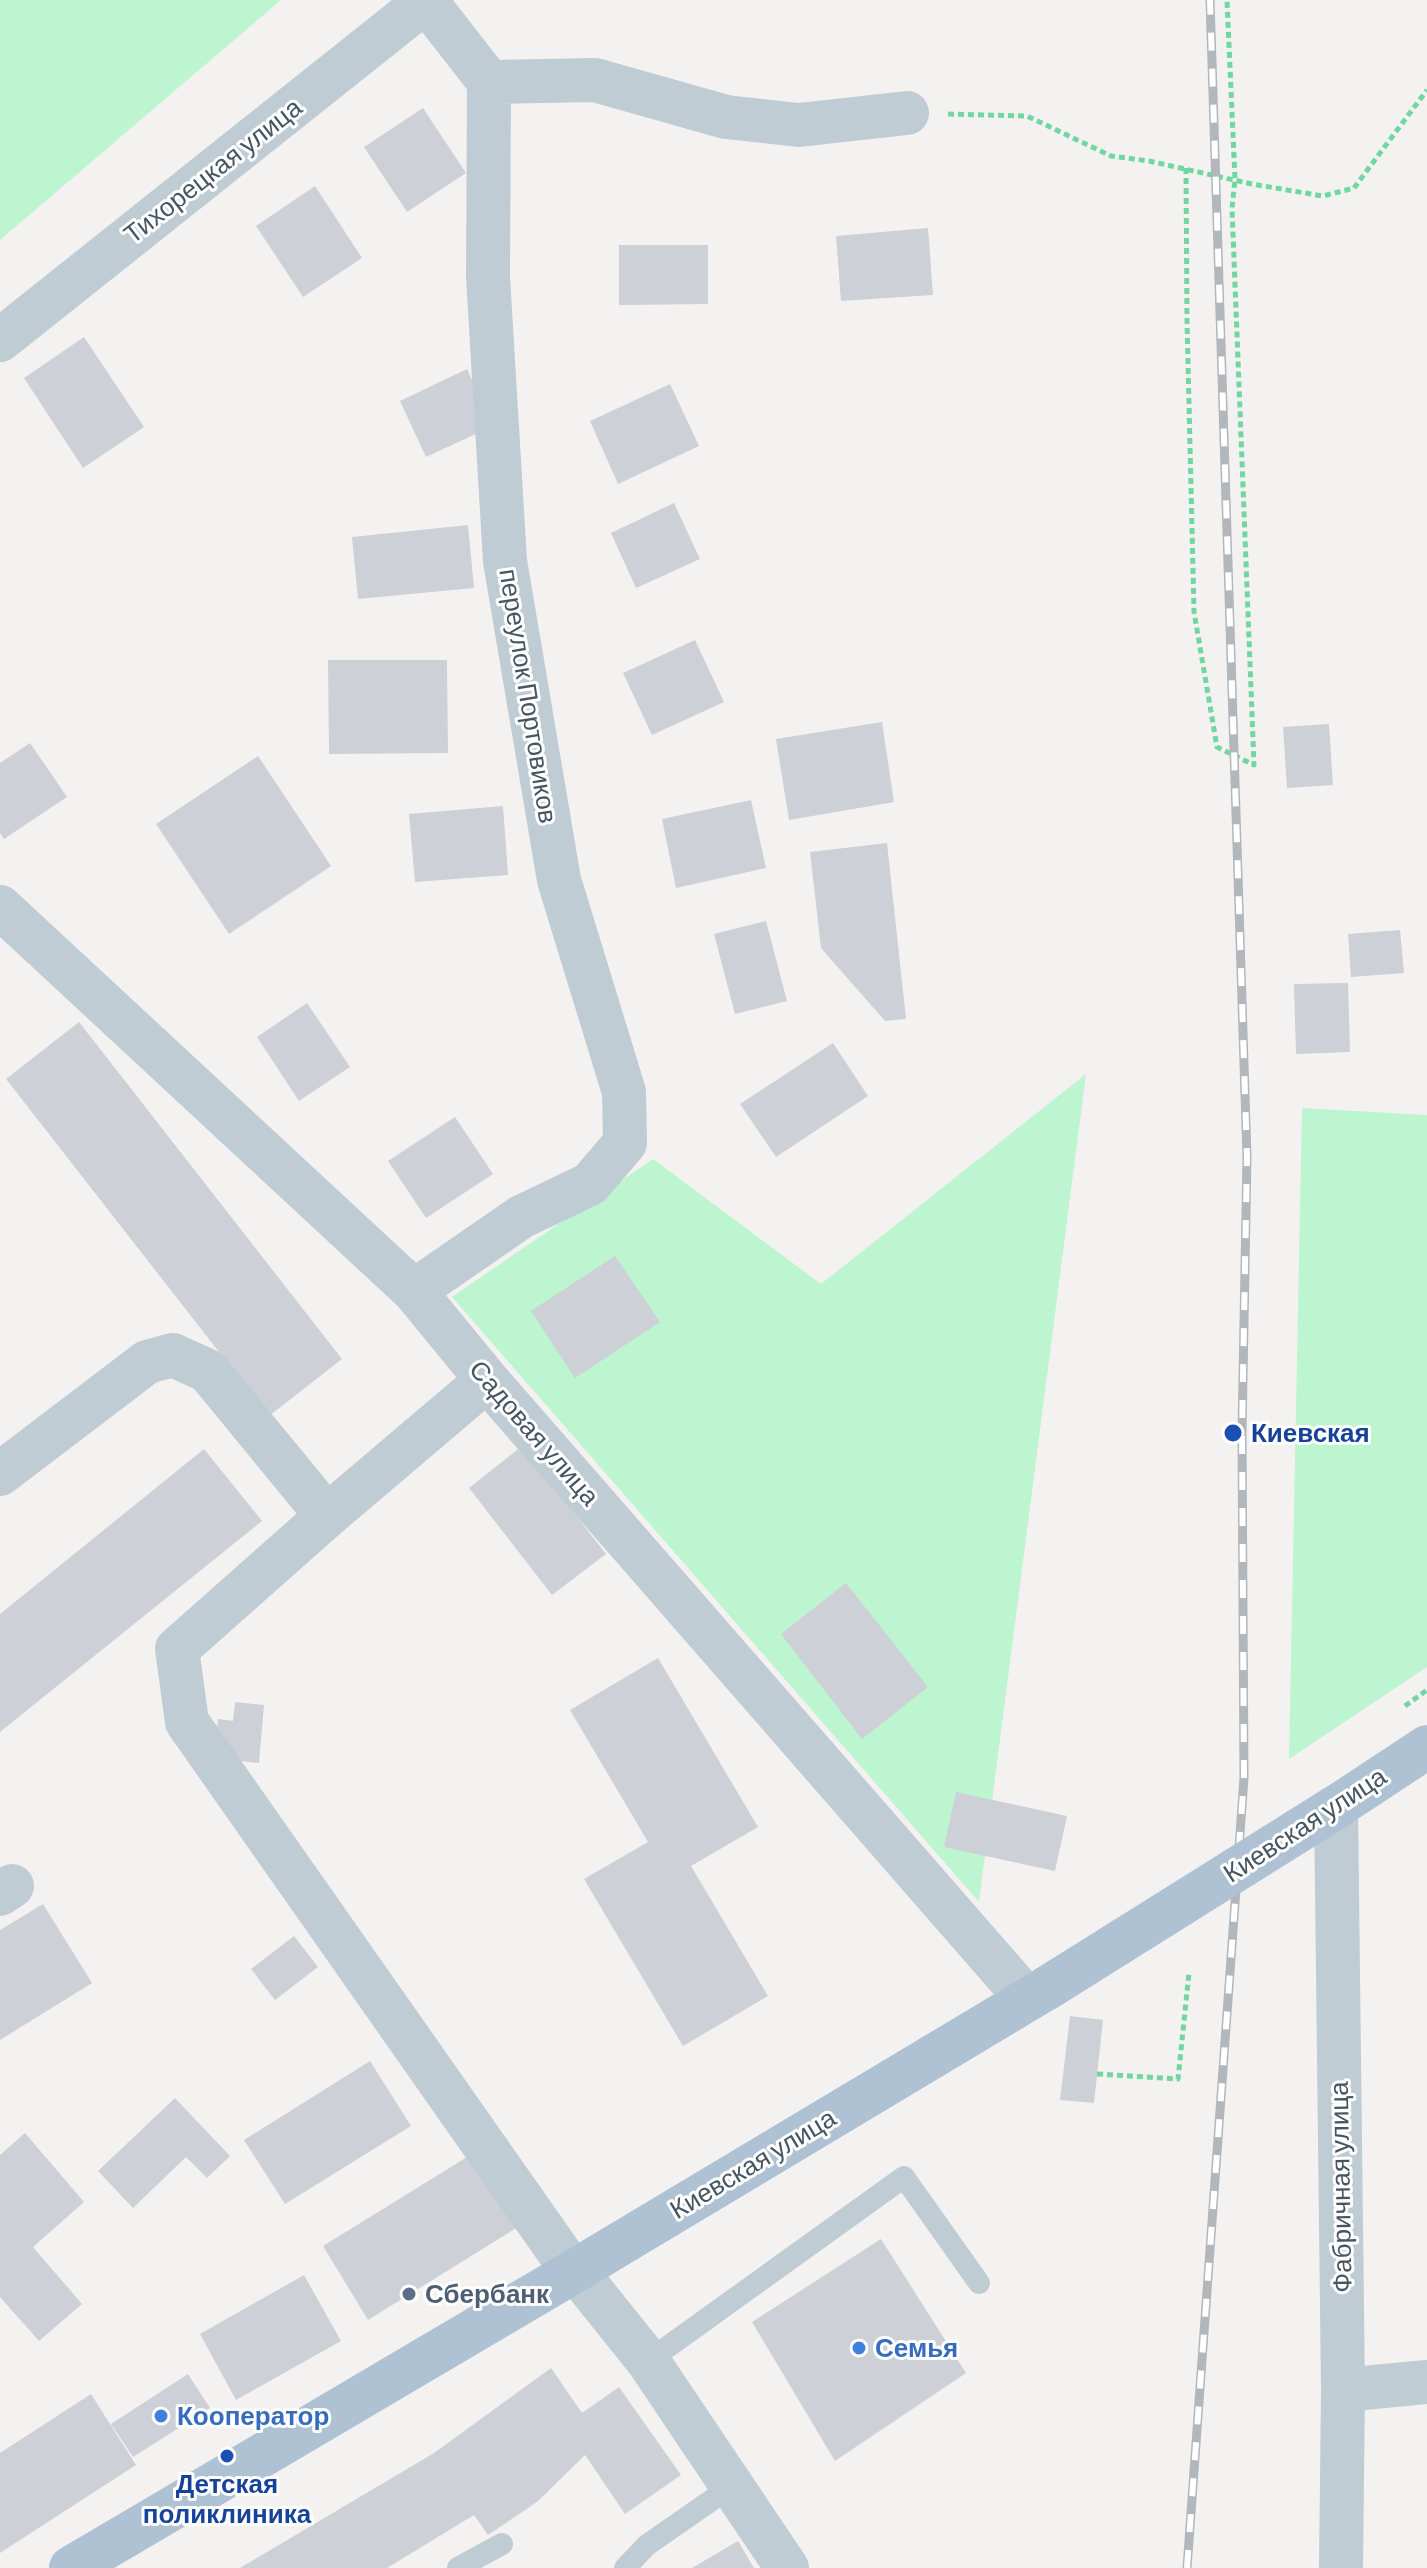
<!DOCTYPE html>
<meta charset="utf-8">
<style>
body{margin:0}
canvas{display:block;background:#f4f1f1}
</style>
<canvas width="1427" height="2568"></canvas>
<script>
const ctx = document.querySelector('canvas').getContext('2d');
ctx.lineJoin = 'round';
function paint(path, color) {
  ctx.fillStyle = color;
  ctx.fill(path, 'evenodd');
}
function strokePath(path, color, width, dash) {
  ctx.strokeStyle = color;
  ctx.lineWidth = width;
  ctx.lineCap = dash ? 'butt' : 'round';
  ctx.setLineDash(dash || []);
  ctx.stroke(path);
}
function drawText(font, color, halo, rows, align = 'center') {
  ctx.font = font + ' Barlow,sans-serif';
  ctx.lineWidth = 6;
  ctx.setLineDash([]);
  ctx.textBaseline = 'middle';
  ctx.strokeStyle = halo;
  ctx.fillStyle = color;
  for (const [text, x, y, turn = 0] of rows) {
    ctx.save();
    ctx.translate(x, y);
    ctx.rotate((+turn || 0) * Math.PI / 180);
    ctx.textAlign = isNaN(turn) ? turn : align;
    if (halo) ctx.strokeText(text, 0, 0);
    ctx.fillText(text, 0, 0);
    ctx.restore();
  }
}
const green = new Path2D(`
 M0,0H281L0,240Z
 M1086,1074L979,1902L452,1297L653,1159L821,1284Z
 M1302,1108L1427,1115V1667L1289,1759Z`);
const building = new Path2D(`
 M423,108L466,173L407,212L364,147Z
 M315,186L362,258L303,297L256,226Z
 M928,228L933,295L841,301L836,236Z
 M619,245H708V304L619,305Z
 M84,337L144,427L83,468L24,378Z
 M467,369L493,426L426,457L400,401Z
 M670,384L699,446L618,484L590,421Z
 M674,503L700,559L636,588L611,533Z
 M468,525L474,588L358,599L352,537Z
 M695,640L724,702L652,735L623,673Z
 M328,660H447L448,753L329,754Z
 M882,722L894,802L789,820L776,739Z
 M1329,724L1333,785L1287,788L1283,727Z
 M30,743L67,797L4,839L0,833V763Z
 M258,756L331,866L229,934L156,824Z
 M751,800L766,868L676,888L662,819Z
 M503,806L508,875L415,882L409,814Z
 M887,843L906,1019L885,1021L821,948L810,852Z
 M766,921L787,1001L735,1014L714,934Z
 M1400,930L1404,973L1351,977L1348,934Z
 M1348,983L1350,1052L1296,1054L1294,984Z
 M307,1003L350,1067L299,1101L257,1037Z
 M79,1022L342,1359L269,1416L6,1079Z
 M833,1043L868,1096L776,1157L740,1104Z
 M455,1117L493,1174L426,1218L388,1161Z
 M615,1256L660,1322L575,1378L531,1311Z
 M522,1446L606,1554L552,1595L469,1488Z
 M204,1449L262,1521L0,1732V1614Z
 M846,1583L928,1687L862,1739L781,1634Z
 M658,1658L758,1827L691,1866L768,1996L683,2046L584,1879L648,1842L570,1710Z
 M235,1702L264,1705L259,1763L230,1760L215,1749L218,1719L233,1721Z
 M956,1792L1067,1816L1055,1871L944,1847Z
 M43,1904L92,1983L0,2040V1930Z
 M294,1936L318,1967L275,2000L251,1969Z
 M1070,2016L1103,2020L1094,2103L1060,2100Z
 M370,2061L411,2126L285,2204L244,2140Z
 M175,2098L230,2156L207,2178L186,2157L133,2208L98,2171Z
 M25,2133L84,2202L33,2247L82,2304L39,2341L0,2297V2155Z
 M472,2154L518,2227L368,2320L323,2246Z
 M881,2239L966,2373L835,2461L752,2322Z
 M304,2275L341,2341L236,2400L200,2334Z
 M551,2368L582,2413L619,2387L681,2475L625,2514L585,2455L537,2502L488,2535L474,2515L387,2568H240L434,2453Z
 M188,2374L210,2408L133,2457L111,2424Z
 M91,2394L136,2465L0,2553V2453Z
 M738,2541L754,2568H692Z`);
const path = new Path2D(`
 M948,114L1027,116L1111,156L1149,161L1252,184L1323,196L1354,188L1427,90
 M1186,168L1187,320L1194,612L1217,747L1254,765L1232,208L1235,179L1227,0
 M1405,1706L1427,1690
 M1097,2074L1178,2079L1189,1973`);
const service = new Path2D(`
 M648,2361L904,2177L979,2283
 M458,2568L502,2544
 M625,2568L647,2545L732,2486`);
const minor = new Path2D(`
 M489,82L595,80L726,117L799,125L907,113
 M0,340L426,1L489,82L488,277L505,561L559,880L624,1092L625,1143L590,1184L521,1217L414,1291
 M0,907L414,1291L487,1380L1027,1999
 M487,1380L327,1516L177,1649L187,1722L566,2262L587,2285L648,2361L787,2568
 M0,1474L147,1362L173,1355L208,1371L327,1516
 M1336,1807L1343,2390L1341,2568
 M0,1894L12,1886
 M1343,2390L1427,2382`);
const primary = new Path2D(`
 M1336,1807L1427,1747
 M71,2568L573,2272L1047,1988`);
const rail = new Path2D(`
 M1187,2568L1244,1778L1242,1433L1247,1157L1210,0`);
const primaryBridge = new Path2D(`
 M1047,1988L1336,1807`);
const markers = [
 [1233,1433,10,"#1a4fb4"],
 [409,2294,8,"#5c6f8a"],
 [859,2348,8,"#3f7fe0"],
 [161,2416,8,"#3f7fe0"],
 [227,2456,8,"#1a4fb4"]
];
const streetNames = [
 ["Тихорецкая улица",213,171,-38],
 ["переулок Портовиков",528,696,81],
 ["Садовая улица",534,1433,49],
 ["Киевская улица",1305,1825,-33],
 ["Киевская улица",753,2164,-31],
 ["Фабричная улица",1341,2187,-91]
];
const transitNames = [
 ["Киевская",1251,1433],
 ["Детская",227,2484,"center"],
 ["поликлиника",227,2514,"center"]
];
const serviceNames = [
 ["Сбербанк",425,2294]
];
const shopNames = [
 ["Семья",875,2348],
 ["Кооператор",177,2416]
];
paint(green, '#bcf5cf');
paint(building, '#cdd0d6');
strokePath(path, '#6fd79f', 5, [6, 4]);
strokePath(service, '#c0ccd4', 22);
strokePath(minor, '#c0ccd4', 44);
strokePath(primary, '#aec2d3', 44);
strokePath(rail, '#b2b7bc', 9);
strokePath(rail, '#fff', 6, [18]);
strokePath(primaryBridge, '#aec2d3', 44);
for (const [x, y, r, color] of markers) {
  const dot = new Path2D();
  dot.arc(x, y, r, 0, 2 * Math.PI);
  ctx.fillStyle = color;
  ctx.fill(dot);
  strokePath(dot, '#fff', 3);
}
drawText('26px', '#465661', '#fff', streetNames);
drawText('bold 26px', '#164399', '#fff', transitNames, 'left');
drawText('bold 26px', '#4e5e75', '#fff', serviceNames, 'left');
drawText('bold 26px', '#366cbe', '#fff', shopNames, 'left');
</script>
